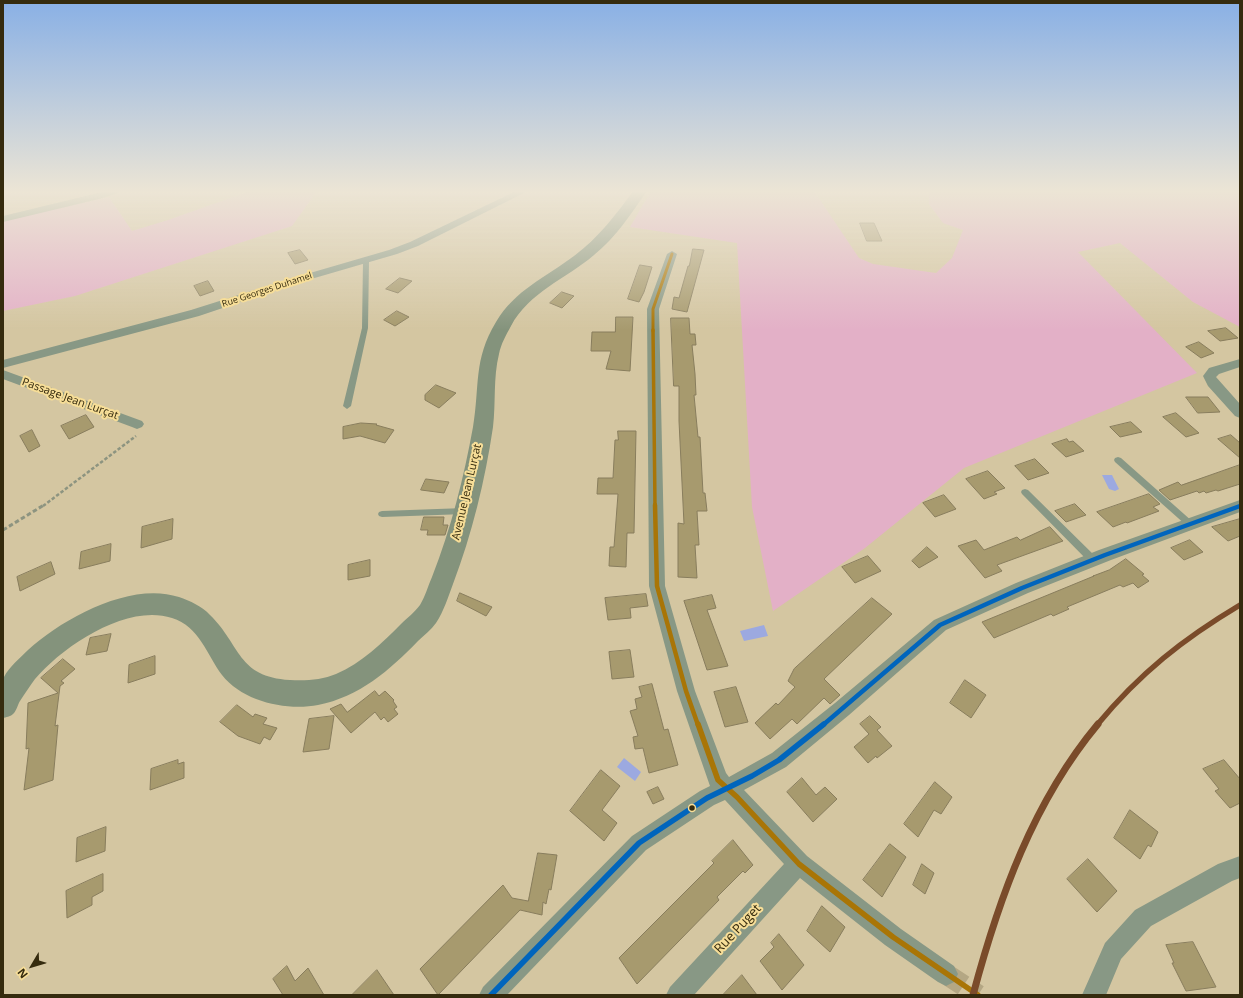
<!DOCTYPE html>
<meta charset="utf-8">
<style>
body{margin:0}
#map{position:relative;width:1243px;height:998px;overflow:hidden;background:#d4c6a1;font-family:"Open Sans",sans-serif}
canvas{display:block}
.frame{position:absolute;inset:0;border:4px solid #352b0e;pointer-events:none}
.north{position:absolute;left:12px;top:946px;width:40px;height:40px;-webkit-text-stroke:3px #f7de98;paint-order:stroke;rotate:232deg;font-size:11px;font-weight:700;line-height:16px;text-align:center;color:#352b0e}
.north::after{content:'';display:block;margin:auto;width:14px;height:18px;background:#352b0e;clip-path:polygon(50% 0,100% 100%,50% 72%,0 100%)}
</style>
<div id="map">
<canvas width="1243" height="998"></canvas>
<div class="frame"></div>
<div class="north">N</div>
</div>
<script>
const ctx = document.querySelector('canvas').getContext('2d');
ctx.lineJoin = 'round';
function paint(path, color) {
  ctx.fillStyle = color;
  ctx.fill(path, 'evenodd');
}
function strokePath(path, color, width, dash) {
  ctx.strokeStyle = color;
  ctx.lineWidth = width;
  ctx.lineCap = dash ? 'butt' : 'round';
  ctx.setLineDash(dash || []);
  ctx.stroke(path);
}
function drawText(font, color, halo, rows, align = 'center') {
  ctx.font = font + ' "Open Sans",sans-serif';
  ctx.lineWidth = 4;
  ctx.setLineDash([]);
  ctx.textBaseline = 'middle';
  ctx.strokeStyle = halo;
  ctx.fillStyle = color;
  for (const [text, x, y, turn = 0] of rows) {
    ctx.save();
    ctx.translate(x, y);
    ctx.rotate((+turn || 0) * Math.PI / 180);
    ctx.textAlign = isNaN(turn) ? turn : align;
    if (halo) ctx.strokeText(text, 0, 0);
    ctx.fillText(text, 0, 0);
    ctx.restore();
  }
}
const green = new Path2D(`
 M250,191H317L292,226L75,296L3,311V220L109,197L132,231L168,220Z
 M651,191H814L859,258L873,264L936,273L952,258L963,230L943,223L929,204V191H1240V327L1193,302L1120,243L1078,252L1197,373L964,468L865,548L773,611L752,507L737,243L630,227Z`);
const water = new Path2D(`
 M1102,475H1112L1119,489L1115,491L1109,489Z
 M764,625L768,636L744,641L740,631Z
 M624,758L641,772L635,781L617,767Z`);
const building = new Path2D(`
 M860,223H874L882,241H867Z
 M693,249L704,250L687,312L672,309L674,297L679,298L688,266H689Z
 M300,250L308,260L295,264L288,253Z
 M640,265L652,267L644,292L639,302L628,299Z
 M400,278L412,281L398,293L386,289Z
 M208,281L214,291L200,296L194,286Z
 M562,292L574,296L562,308L550,303Z
 M397,311L409,317L395,326L384,320Z
 M616,317H633L630,371L606,369L611,351H591L592,332H615Z
 M671,318H689L690,334H695L696,345H692L695,374L696,395H694L698,437H700L703,493H705L707,511H697L699,545H695L697,578L678,577V523L684,524L679,421V386H674Z
 M1226,328L1238,338L1220,341L1208,331Z
 M1199,342L1214,353L1201,358L1186,347Z
 M436,385L456,393L439,408L425,400V395Z
 M1186,397H1208L1220,412L1198,413Z
 M1176,413L1199,433L1186,437L1163,417Z
 M86,415L94,427L69,439L61,426Z
 M1131,422L1142,432L1120,437L1110,427Z
 M361,423L377,424L376,425L394,430L385,443L360,436L343,439V427Z
 M32,430L40,446L29,452L20,436Z
 M618,431H636L634,533H627L626,567L609,566L610,547H614L618,494H597L598,478H613L615,440H618Z
 M1231,435L1240,443V458L1218,439Z
 M1067,439L1069,442L1073,441L1084,451L1066,457L1052,444Z
 M1035,459L1049,473L1028,480L1015,466Z
 M1240,465V484L1218,491L1216,490L1206,493L1204,491L1199,493L1197,491L1170,500L1159,490L1178,482L1181,485Z
 M988,471L1005,488L994,492L997,494L984,499L966,479Z
 M426,479L449,482L444,493L421,490Z
 M1149,494L1160,504L1153,507L1159,511L1127,523L1126,522L1113,527L1097,512Z
 M944,495L956,509L935,517L923,503Z
 M1075,504L1086,515L1066,522L1055,511Z
 M424,517H444L443,525H448L445,535H427L428,530H421Z
 M173,519L172,539L141,548L142,527Z
 M1240,519V536L1228,541L1212,527Z
 M1050,527L1063,541L997,565L1002,571L985,578L958,546L976,540L984,550L1017,537L1020,540Z
 M1190,540L1203,552L1184,560L1171,548Z
 M111,544L110,561L79,569L81,552Z
 M927,547L938,557L919,568L912,561Z
 M868,556L881,571L855,583L842,567Z
 M1126,559L1144,574L1142,575L1149,581L1138,588L1133,583L1123,587L1120,585L1067,607L1069,609L1053,616L1051,614L994,638L982,622L1094,576H1093L1109,570Z
 M370,560V576L348,580V565Z
 M51,562L55,574L20,591L17,577Z
 M460,593L492,607L486,616L457,601Z
 M646,594L648,606L630,608L631,618L608,620L605,598Z
 M712,595L716,608L707,610L728,666L707,670L684,601Z
 M872,598L892,614L824,679L840,695L830,704L824,698L797,724L792,719L770,739L755,723L776,703L778,705L795,687L788,681L794,669Z
 M111,634L107,651L86,655L90,638Z
 M630,650L634,677L612,679L609,652Z
 M155,656V674L128,683L129,665Z
 M63,659L75,669L61,681L64,683L60,686L55,726L58,725L53,780L24,790L29,748L26,749L28,703L58,693L41,678Z
 M965,680L986,695L971,718L950,703Z
 M652,684L664,730L668,729L678,765L649,773L643,748L635,749L633,737L638,736L630,711L637,709L635,699L642,697L639,687Z
 M736,687L748,722L725,727L714,692Z
 M375,691L379,696L385,691L394,700L393,701L397,707L394,709L398,714L388,722L384,717L381,720L375,712L351,733L330,709L341,704L347,712Z
 M237,705L253,717L255,714L267,718L263,724L277,728L270,740L264,737L260,744L238,736L220,722Z
 M334,716L329,749L303,752L309,719Z
 M870,716L881,727L877,730L892,746L877,758L876,756L868,763L854,747L869,734L860,724Z
 M178,760V764L184,762V778L150,790L151,769Z
 M1224,760L1240,779V803L1230,808L1215,791L1219,789L1203,769Z
 M601,770L620,786L602,810L617,823L604,841L570,811Z
 M802,778L816,795L825,787L837,799L813,822L787,792Z
 M935,782L952,797L941,814L934,810L918,837L904,824Z
 M658,787L664,799L653,804L647,792Z
 M1130,810L1158,832L1151,847L1148,845L1140,859L1114,838Z
 M106,827L105,851L76,862L77,838Z
 M733,840L753,865L745,873L743,871L717,897L719,900L637,984L619,958L714,863L712,861Z
 M890,844L906,857L882,897L863,880Z
 M538,853L557,855L551,890L549,889L546,904L543,902L542,915L520,910L438,995L420,969L503,885L512,898L528,901Z
 M1088,859L1117,891L1097,912L1067,879Z
 M922,864L934,873L925,894L913,885Z
 M103,874V891L92,897V905L67,918L66,891Z
 M822,906L845,927L830,952L807,931Z
 M779,934L804,965L782,990L760,961L774,947L771,943Z
 M1193,942L1216,987L1186,991L1172,963H1174L1166,945Z
 M287,966L295,981L308,968L324,995H283L273,979Z
 M377,970L394,995H352Z
 M742,975L757,995H723Z`);
const streetTunnel = new Path2D(`
 M946,974L978,995`);
const pathFar1 = new Path2D(`
 M43,506L136,436`);
const path = new Path2D(`
 M3,530L44,505`);
const lane = new Path2D(`
 M366,259L369,261L368,328L351,406L347,409L343,406L362,328L363,261Z
 M1118,457L1121,458L1193,522L1194,524L1193,526H1187L1115,462L1114,460L1115,458Z
 M1025,489L1028,490L1096,557L1097,560L1096,563L1093,564L1090,563L1022,494L1021,492L1022,490Z
 M465,508L468,509L469,511L468,513L465,514L382,517L379,516L378,514L379,512L382,511Z`);
const street = new Path2D(`
 M106,191H120L118,193L99,199L3,222V216Z
 M516,191H528L418,246L397,254L294,284L199,316L3,368V360L191,310L286,280L389,250L410,242Z
 M672,251L677,254L659,309L665,586L695,691L726,773L729,777L772,753L835,703L934,620L1016,583L1099,550L1240,500V512L1111,560L1028,593L946,630L849,715L786,767L744,790L807,856L901,929L954,966L958,974L954,982L946,986L938,982L885,945L800,878L694,995H666L670,987L784,864L725,800L714,805L646,850L507,995H479L483,987L632,836L700,791L710,786L677,691L649,586L647,309L667,254Z
 M1240,359V367L1219,374L1216,377L1240,404V418L1235,416L1208,386L1203,376L1209,368Z
 M3,370L142,421L144,424L142,427L137,429L132,427L3,379Z
 M1240,856V878L1232,881L1151,926L1121,959L1106,995H1082L1105,943L1135,910L1218,864Z`);
const secondary = new Path2D(`
 M633,191H647C631,214 616,237 594,255C566,279 529,292 511,326C506,335 501,344 499,354C493,378 496,403 493,427C485,481 472,534 453,584C448,597 444,611 436,623C431,630 424,635 418,641C390,670 359,697 318,705C287,711 243,702 222,675C207,655 199,626 172,618C127,603 63,646 35,679C30,686 25,693 20,701C18,704 16,712 13,714C10,717 6,717 3,718C3,708 0,686 4,677C9,667 20,658 28,650C63,618 131,581 179,597C190,601 202,606 210,615C241,645 237,677 290,680C305,681 322,680 336,674C362,663 382,643 401,624C407,618 415,612 420,605C425,597 428,586 432,577C451,529 464,477 473,427C480,386 473,360 496,322C515,290 546,277 574,256C598,238 616,215 633,191Z`);
const bus1Far3 = new Path2D(`
 M653,331V309L672,254`);
const bus1Far2 = new Path2D(`
 M653,330L655,506`);
const bus1Far1 = new Path2D(`
 M655,505L657,586L686,691L698,725`);
const bus1 = new Path2D(`
 M698,724L718,780L737,797L799,864L893,937L978,995`);
const bus2Far1 = new Path2D(`
 M823,725L940,625L1022,588L1105,555L1240,506`);
const bus2 = new Path2D(`
 M491,995L639,843L707,798L752,776L779,760L824,724`);
const rail1Far1 = new Path2D(`
 M1097,725C1140,673 1183,639 1240,605`);
const rail1 = new Path2D(`
 M973,995C999,898 1033,802 1098,724`);
const markers = [
 [692,808,3.5,"#352b0e"]
];
const farStreetnames = [
 ["Rue Georges Duhamel",267,290,-18]
];
const streetNames = [
 ["Passage Jean Lurçat",70,399,20],
 ["Avenue Jean Lurçat",467,492,-77]
];
const nearStreetnames = [
 ["Rue Puget",738,929,-47]
];
paint(green, '#e3b0c7');
paint(water, '#9ca9e0');
paint(building, '#a79a6e');
strokePath(building, '#887d5d', 1);
strokePath(streetTunnel, '#b4a784', 21, [21, 10]);
strokePath(pathFar1, '#8d9480', 2.5, [3.5, 2]);
strokePath(path, '#8d9480', 3, [4.5, 2.5]);
paint(lane, '#889885');
paint(street, '#889885');
paint(secondary, '#84937c');
strokePath(bus1Far3, '#a97506', 3);
strokePath(bus1Far2, '#a97506', 3.5);
strokePath(bus1Far1, '#a97506', 4.5);
strokePath(bus1, '#a97506', 5.5);
strokePath(bus2Far1, '#0065bd', 4.5);
strokePath(bus2, '#0065bd', 5.5);
strokePath(rail1Far1, '#7a4b2a', 5.5);
strokePath(rail1, '#7a4b2a', 7);
const sky = ctx.createLinearGradient(0, 0, 0, 330);
sky.addColorStop(0, '#89b0e5');
sky.addColorStop(0.58, '#ece5d5');
sky.addColorStop(1, '#ece5d500');
ctx.fillStyle = sky;
ctx.fillRect(0, 0, 1243, 330);
for (const [x, y, r, color] of markers) {
  const dot = new Path2D();
  dot.arc(x, y, r, 0, 2 * Math.PI);
  ctx.fillStyle = color;
  ctx.fill(dot);
  strokePath(dot, '#f7de98', 1.5);
}
drawText('9px', '#352b0e', '#f7de98', farStreetnames);
drawText('11px', '#352b0e', '#f7de98', streetNames);
drawText('13px', '#352b0e', '#f7de98', nearStreetnames);
</script>
